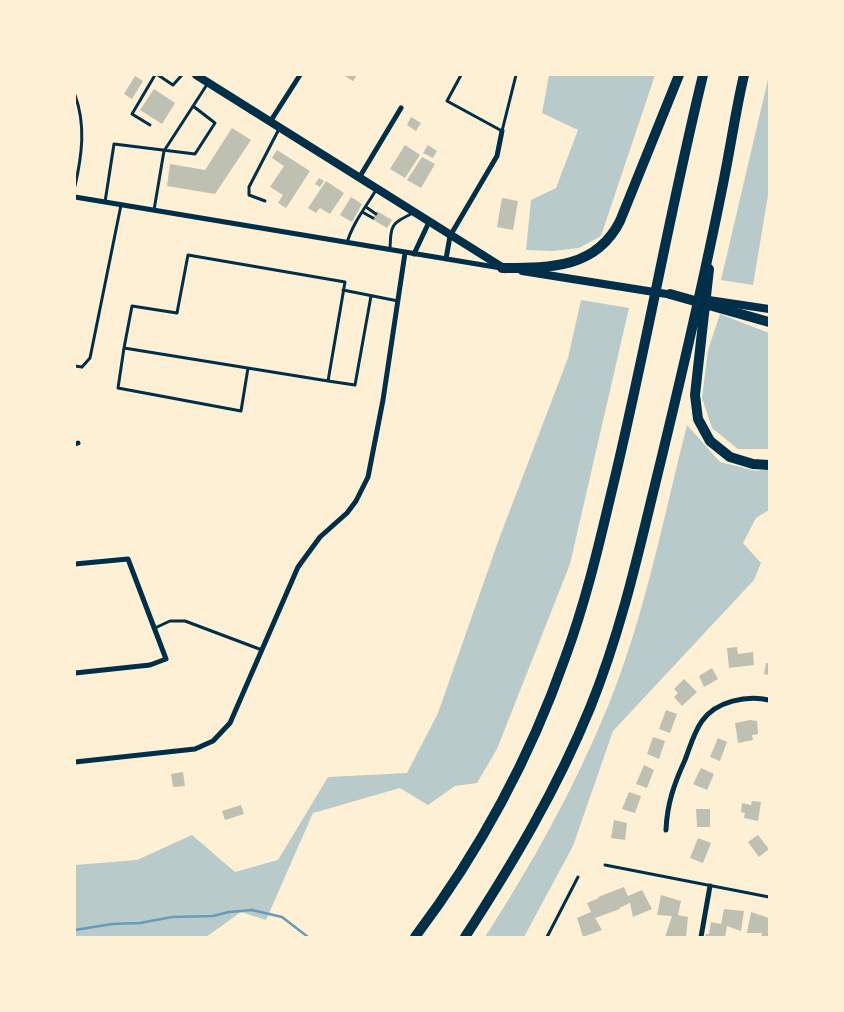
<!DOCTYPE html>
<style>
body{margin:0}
#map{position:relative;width:844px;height:1012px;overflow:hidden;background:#fdf0d5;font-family:Cabin,sans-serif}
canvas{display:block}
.frame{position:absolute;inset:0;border:76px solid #fdf0d5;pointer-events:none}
</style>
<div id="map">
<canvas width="844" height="1012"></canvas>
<div class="frame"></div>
</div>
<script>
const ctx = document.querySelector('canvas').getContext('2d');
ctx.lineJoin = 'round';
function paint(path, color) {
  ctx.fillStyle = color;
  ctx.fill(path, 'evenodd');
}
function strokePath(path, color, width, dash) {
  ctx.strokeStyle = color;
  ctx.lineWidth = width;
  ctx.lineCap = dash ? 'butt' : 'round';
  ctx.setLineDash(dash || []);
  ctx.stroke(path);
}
const green = new Path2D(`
 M549,75H655L601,236L579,248L553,251L526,250L531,200L556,188L578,130L542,113Z
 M769,75V189L753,285L721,280Z
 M581,300L629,308L570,564L497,749L477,783L455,786L428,805L400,788L313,813L266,920L241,912L206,937H75V865L137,860L192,835L235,872L278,860L328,777L407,773L438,713L499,539L568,358Z
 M720,314L769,333V449H738L712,428L702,398L708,350Z
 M687,425L720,462L756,471L769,469V510L756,518L743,543L761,563L754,580L613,731L573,846L524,937H485C532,864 575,787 608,706C645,616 663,519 687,425Z`);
const stream = new Path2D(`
 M75,930L112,924L140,923L172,917L213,916L229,912L252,910L282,917L308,937`);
const building = new Path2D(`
 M343,75H357L353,81Z
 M135,76L143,81L132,99L124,94Z
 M154,89L175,103L162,124L140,110Z
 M411,117L421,123L416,131L407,125Z
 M232,128L251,140L215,194L167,186L170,164L205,170Z
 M405,145L420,155L405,178L390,169Z
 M428,145L437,151L433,158L423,153Z
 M277,150L310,171L286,208L278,203L283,195L270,187L284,166L272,158Z
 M422,157L435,164L421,188L407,180Z
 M319,178L324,181L320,187L315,184Z
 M326,181L344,193L330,214L320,208L316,213L308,208Z
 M351,197L362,204L352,222L340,215Z
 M502,198L518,201L513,230L497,227Z
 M377,211L392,220L387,228L372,219Z
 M737,647L738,654L753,652L754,665L729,668L727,648Z
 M766,663H769V675L764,674Z
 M712,668L718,679L704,687L699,676Z
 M684,679L697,692L682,706L674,697L678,693L674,689Z
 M666,710L677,714L670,733L659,729Z
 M750,720L757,721L758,734L752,735L753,740L738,743L735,723Z
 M653,737L665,741L659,759L647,754Z
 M718,738L727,742L720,761L710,757Z
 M644,765L654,770L647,788L636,784Z
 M701,768L714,774L707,790L693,784Z
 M183,772L185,786L173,787L171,774Z
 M629,792L641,796L635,813L622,809Z
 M752,801L761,802L758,821L744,818L745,813L741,812L742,803L751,805Z
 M241,805L244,814L225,820L222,811Z
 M696,809H710V827H697Z
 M614,820L627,823L625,840L611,838Z
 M758,835L769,849L759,857L748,842Z
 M698,838L711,843L703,863L690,858Z
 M624,887L628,896L642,890L652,909L633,917L630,903L619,908L620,909L595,918L602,930L583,937L577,918L591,912L587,903L599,898L598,897Z
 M661,895L681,901L678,915L688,917L686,937H665L672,916L657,915Z
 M724,909L744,911L741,931L727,926L725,937H705L706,934H709L711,922L721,924Z
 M751,912L769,918V937H761L762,933H747Z`);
const service = new Path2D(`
 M158,75L173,85L182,75
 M461,75L447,101L502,131L516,75
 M75,95C86,125 82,155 75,186
 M150,125L132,114L155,75
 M265,201L249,195V187L279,129
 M105,202L114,144L195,154L215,123L193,106
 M366,207L376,214
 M154,210L164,151L208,83
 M364,213L373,218
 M347,243C352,224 366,207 376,190
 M390,249C391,224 391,224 413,213
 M188,255L345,282L328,381L124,348L132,306L177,313Z
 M343,290L398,301
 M124,348L118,388L241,411L248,368
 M75,366L82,367L90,358L121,205
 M328,381L355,385L371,296
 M155,628L170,621H185L262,650
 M605,865L769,897
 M547,937L578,877`);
const minor = new Path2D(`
 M270,122L300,75
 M359,178L401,108
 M75,197L501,268
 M414,254L429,222
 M446,259L450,236L497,156L502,131
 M75,444L78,443
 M75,564L128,559L166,659L150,665L75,673
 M75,762L195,749L213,741L230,723L298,567L320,537L347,513L356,501L368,477L383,400L405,253
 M666,830C667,804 674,784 685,760C690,747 694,732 702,721C716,701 747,695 769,700
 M701,937L710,886`);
const secondary = new Path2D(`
 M196,75L505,269
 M522,271L673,295
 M702,299L769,309`);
const motorway = new Path2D(`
 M502,268C549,268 596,269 620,221L679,75
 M709,269L695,395L698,419L710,441L730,457L753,464L769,465
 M670,294L769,322
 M415,937C479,852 530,758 565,658C585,604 598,549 611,494C645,355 669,214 703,75
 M465,937C513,863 557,789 590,708C618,639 635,568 652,497C678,391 703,285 724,179C731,144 736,109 744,75`);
paint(green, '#b9caca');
strokePath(stream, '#669bbc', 2.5);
paint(building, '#bec0b2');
strokePath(service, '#003049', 3);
strokePath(minor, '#003049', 5);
strokePath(secondary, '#003049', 8);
strokePath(motorway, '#003049', 10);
</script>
